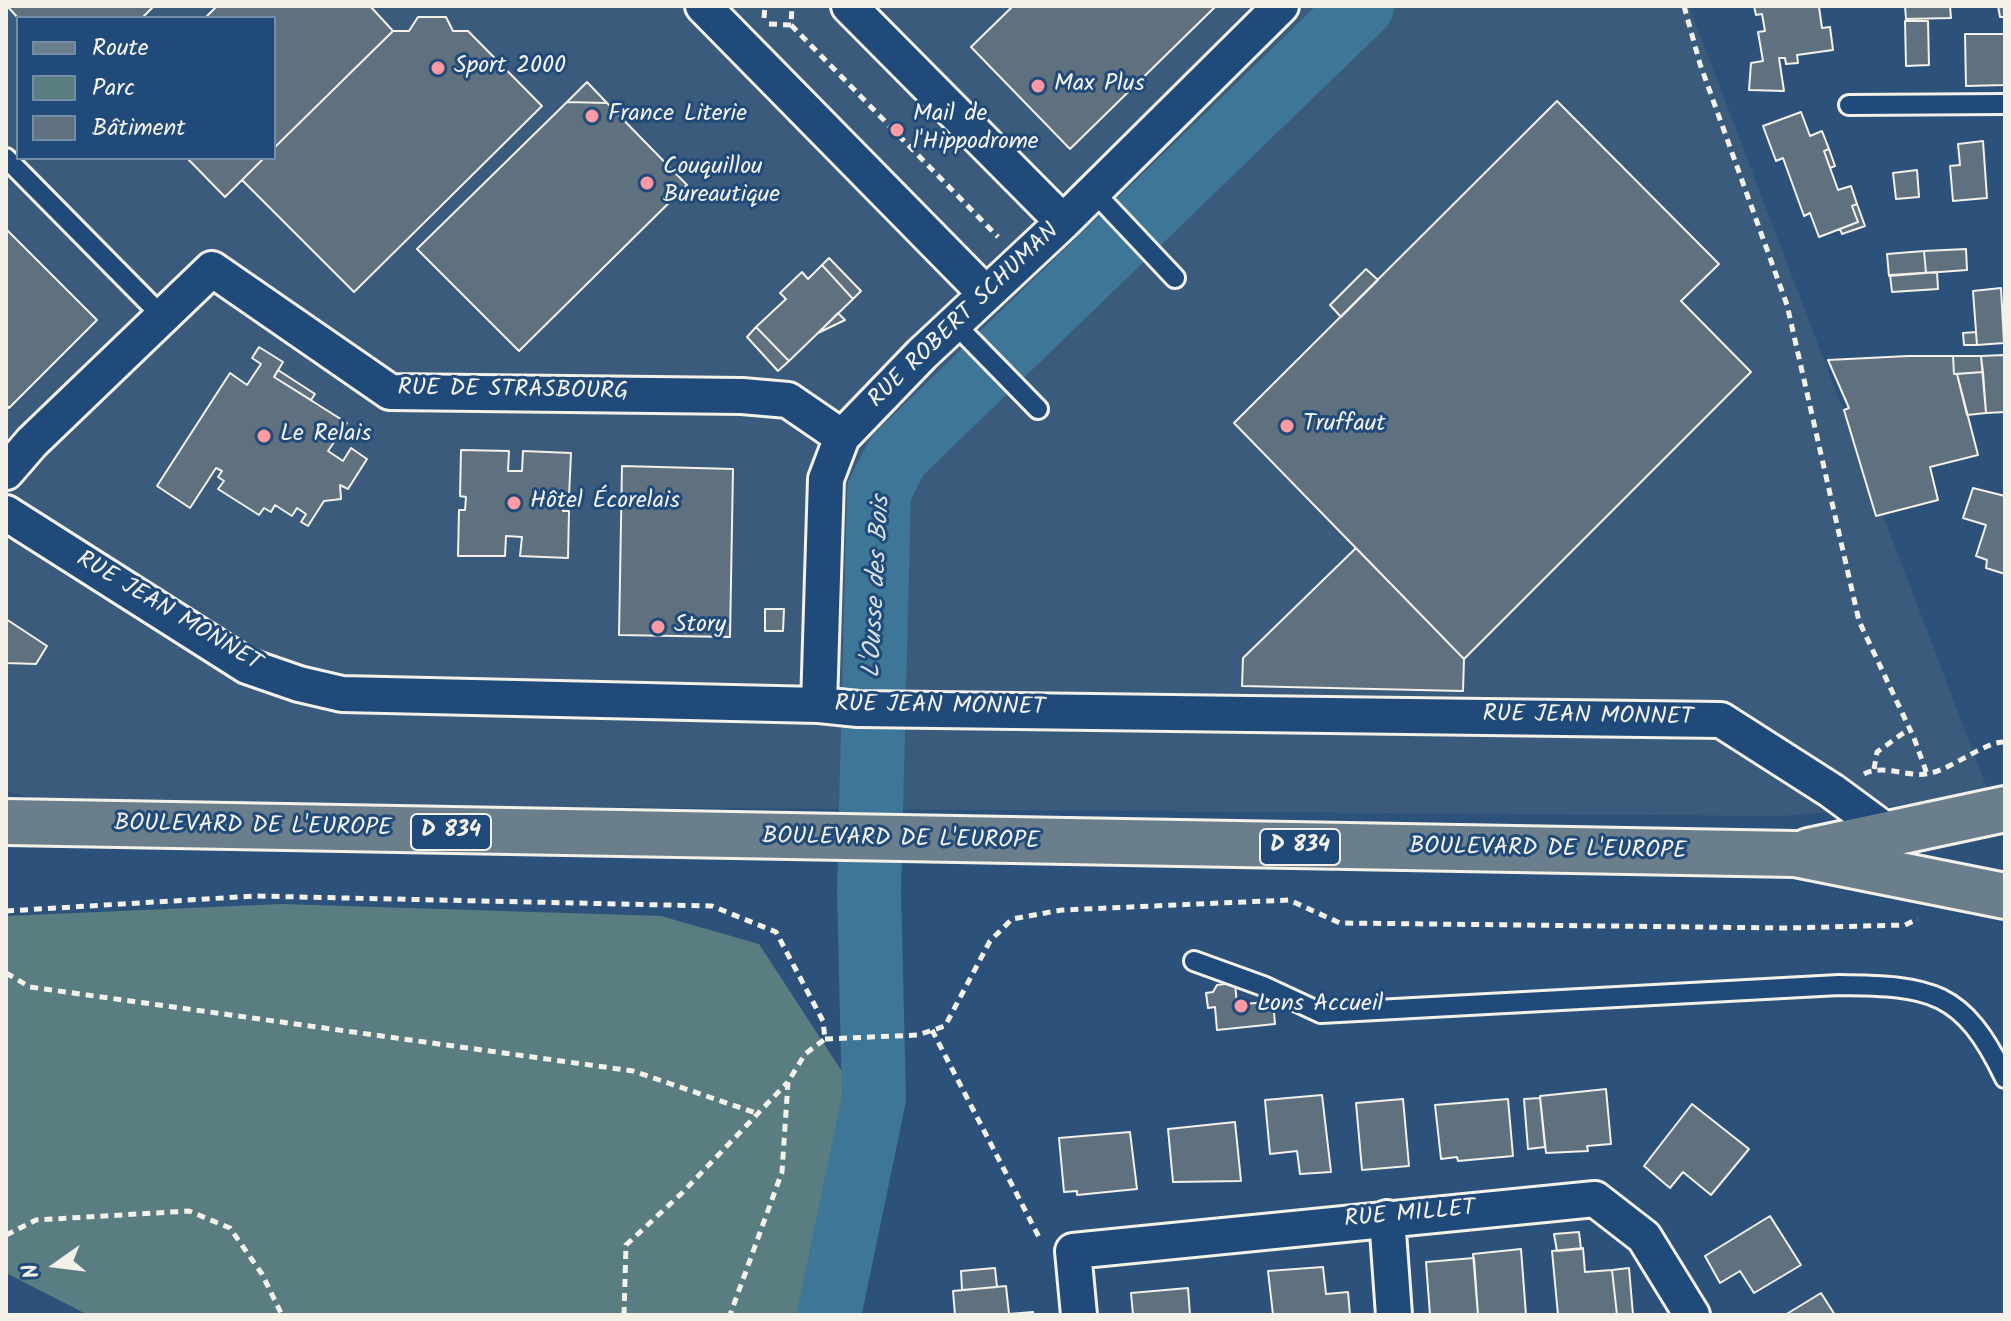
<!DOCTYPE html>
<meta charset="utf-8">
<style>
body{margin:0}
#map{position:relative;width:2011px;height:1321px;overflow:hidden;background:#2c527b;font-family:Kalam,sans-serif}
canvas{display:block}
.frame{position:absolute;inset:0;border:8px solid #f4f1e8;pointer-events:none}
.legend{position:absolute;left:16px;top:16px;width:260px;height:144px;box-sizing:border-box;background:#1f4a7a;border:2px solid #748da6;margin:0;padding:10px 14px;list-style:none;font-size:24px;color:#f4f1e8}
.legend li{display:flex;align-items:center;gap:16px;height:40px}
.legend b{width:40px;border:2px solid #748da6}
.north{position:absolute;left:16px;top:1225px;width:80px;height:80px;-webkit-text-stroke:6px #1f4a7a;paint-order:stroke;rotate:256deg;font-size:22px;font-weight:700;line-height:32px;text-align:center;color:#f4f1e8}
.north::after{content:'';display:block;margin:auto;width:28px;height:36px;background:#f4f1e8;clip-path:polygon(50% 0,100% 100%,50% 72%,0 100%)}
</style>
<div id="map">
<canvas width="2011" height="1321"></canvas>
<div class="frame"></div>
<ul class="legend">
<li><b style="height:10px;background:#6b7e8b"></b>Route</li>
<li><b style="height:22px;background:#5a7d82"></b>Parc</li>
<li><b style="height:22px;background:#5f707f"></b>Bâtiment</li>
</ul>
<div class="north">N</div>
</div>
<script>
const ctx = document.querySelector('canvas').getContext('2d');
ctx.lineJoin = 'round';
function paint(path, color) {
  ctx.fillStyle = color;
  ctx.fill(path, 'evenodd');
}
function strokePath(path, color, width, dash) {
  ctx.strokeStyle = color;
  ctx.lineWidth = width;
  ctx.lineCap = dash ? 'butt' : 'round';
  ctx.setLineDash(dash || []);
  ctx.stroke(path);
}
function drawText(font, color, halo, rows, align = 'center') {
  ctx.font = font + ' Kalam,sans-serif';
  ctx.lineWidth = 6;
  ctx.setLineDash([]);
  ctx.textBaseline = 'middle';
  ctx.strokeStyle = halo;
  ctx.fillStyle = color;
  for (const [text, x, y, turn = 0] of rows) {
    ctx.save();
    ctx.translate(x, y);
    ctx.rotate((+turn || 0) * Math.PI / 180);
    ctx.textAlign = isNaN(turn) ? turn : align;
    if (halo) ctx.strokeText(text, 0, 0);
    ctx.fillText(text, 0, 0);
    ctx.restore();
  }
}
const built = new Path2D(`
 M6,6H1689L1990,796L1783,816L54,803L6,791ZM18,18H274V158H18Z`);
const green = new Path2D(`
 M281,904L661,916L759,944L858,1096L805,1315H88L6,1273V916Z`);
const river = new Path2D(`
 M829,1315L874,1098L869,891L879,491L898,455L1362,6`);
const building = new Path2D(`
 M7,6H154L142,18H18Z
 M217,6H370L393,31L274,148V18H205Z
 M1013,6H1216L1070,149L971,47Z
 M1754,6H1827L1819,7L1822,28L1830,27L1833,50L1797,55L1798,63L1786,64L1785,58H1779L1784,91L1749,90L1751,63L1763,61L1758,32L1765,31L1762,14L1756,15Z
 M1905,6H1950L1951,18L1906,19Z
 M1998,6H2005V17H2000Z
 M418,17H446L453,31H468L542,106L354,292L242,180L264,158H274V148L393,31H409Z
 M1905,21H1928L1929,65L1906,66Z
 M1965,34H2005V85L1966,86Z
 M587,82L607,103L567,102Z
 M1557,101L1719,264L1681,301L1751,372L1464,659L1234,423Z
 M567,102L607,103L687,185L519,351L417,249Z
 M1801,112L1810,136L1822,131L1829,149L1824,151L1838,190L1851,186L1857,204L1852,206L1858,222L1819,237L1810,213L1804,216L1783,158L1776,161L1763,126Z
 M1983,141L1987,198L1953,201L1950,166L1960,165L1958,144Z
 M1829,149L1835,166L1830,168L1824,151Z
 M187,158H264L225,197Z
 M1917,170L1919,197L1896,199L1893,173Z
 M1857,204L1865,226L1842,234L1840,229L1858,222L1852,206Z
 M6,229L97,320L9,408L6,405Z
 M1966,249L1967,270L1926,273L1924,251Z
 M1924,251L1926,273L1889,276L1887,254Z
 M829,258L861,291L853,299L822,265Z
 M822,265L853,299L789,361L756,327L786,299L780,293L802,272L808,279Z
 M1366,269L1378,280L1341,317L1330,305Z
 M1937,272L1938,289L1892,292L1890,275Z
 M2001,288L2004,343L1977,345L1973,291Z
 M838,313L845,320L818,333Z
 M756,327L789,361L778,371L747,337Z
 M1976,332L1977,345H1964L1963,333Z
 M259,347L283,362L274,377L347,423L328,451L343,461L351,448L367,459L348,489L340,485L341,499L324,501L308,526L301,522L306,514L297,508L292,516L275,505L271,512L264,508L259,515L218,489L224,481L218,477L222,471L216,468L190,508L157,486L230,373L247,385L261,364L252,358Z
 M2004,355L2005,412L1986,413L1981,356Z
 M1908,356H1953L1954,374H1957L1978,455L1930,467L1938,500L1876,516L1844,410L1849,408L1828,360Z
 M1953,356H1981L1983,372L1954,374Z
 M278,370L315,394L311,400L274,377Z
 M1983,372L1986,413L1967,415L1957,374Z
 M461,450L509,451L508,471H522L523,451L571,453L569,496H563V511H569L568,558L520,556L522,537L506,536L505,556H458L459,510H465L466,497L460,496Z
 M622,466L733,469L730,637L619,635Z
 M1973,488L2005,496V574L1986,568L1987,560L1976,556L1986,525L1963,518Z
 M1356,548L1464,659L1463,691L1242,686L1243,658Z
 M765,609H784L783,631H765Z
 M6,619L47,646L36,664L6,663Z
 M1235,983L1237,1005L1273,1001L1275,1024L1217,1030L1215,1007L1208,1008L1206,993L1213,992L1217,985Z
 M1606,1089L1611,1144L1587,1146L1588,1151L1546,1153L1540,1096Z
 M1322,1095L1331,1172L1300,1174L1297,1151L1270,1154L1265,1100Z
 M1540,1098L1545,1147L1528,1149L1524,1099Z
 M1403,1099L1409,1166L1362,1170L1356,1103Z
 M1508,1099L1513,1156L1458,1161L1457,1157L1441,1159L1435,1105Z
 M1692,1104L1749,1149L1711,1195L1683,1172L1670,1188L1644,1166Z
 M1235,1122L1241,1181L1173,1182L1168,1129Z
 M1130,1132L1137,1189L1077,1195V1191L1064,1192L1059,1138Z
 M1770,1216L1801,1265L1754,1293L1740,1271L1720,1283L1705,1256Z
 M1579,1232L1581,1249L1557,1251L1554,1234Z
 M1583,1248L1585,1272L1612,1270L1617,1315H1558L1552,1251Z
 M1521,1249L1526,1315H1478L1473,1254Z
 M1474,1258L1478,1315H1430L1426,1262Z
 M1323,1267L1326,1294L1348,1292L1350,1315H1273L1268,1271Z
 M995,1268L997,1287L962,1290L961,1271Z
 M1629,1268L1633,1315H1617L1612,1270Z
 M1006,1286L1009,1314L1033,1312V1315H955L953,1291Z
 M1188,1288L1190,1315H1133L1131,1293Z
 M1821,1293L1835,1315H1785Z`);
const path = new Path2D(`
 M1684,6L1700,64L1787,305L1859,621L1914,738L1927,774
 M764,18L765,6
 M769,24L791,25L792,6
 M791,25L998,237
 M1874,769L1877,752L1909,729
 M1864,774C1885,763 1909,779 1931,773C1955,767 1986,741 2005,742
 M6,911L255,896L712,906L776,932L823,1021L825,1039L805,1054L788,1082L782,1172L730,1315
 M6,973L30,987L633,1071L756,1113
 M932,1030L1041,1241
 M825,1039L918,1035L945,1026L990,941L1012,919L1062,910L1289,900L1340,923L1787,928L1905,925L1918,919
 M6,1235L36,1220L189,1211L230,1228L262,1274L282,1315
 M624,1315L626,1245L682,1193L787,1083`);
const service = new Path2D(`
 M1849,105L2005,104
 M6,158L161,315
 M1094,192L1175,278
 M955,324L1038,409
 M1194,961L1263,986L1321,1013L1839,985C1931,986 1963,990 2005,1078`);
const minor = new Path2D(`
 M703,6L986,294
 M849,6L1063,222
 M6,472L32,442L212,269L390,392L742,396L788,400L842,437
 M6,513L247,666L299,684L342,694L819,705L858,709L1721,720L1832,791L1889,833
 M819,705L826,479L842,437L922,354L1063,222L1281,6
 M1387,1218L1394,1315
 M1079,1315L1073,1251L1595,1199L1644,1237L1692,1315`);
const primary = new Path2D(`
 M6,822L1795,854L2005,896
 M1809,851L2005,809`);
const markers = [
 [438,68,8,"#ff9aa2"],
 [1038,86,8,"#ff9aa2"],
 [592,116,8,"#ff9aa2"],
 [897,130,8,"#ff9aa2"],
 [647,183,8,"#ff9aa2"],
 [1287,426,8,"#ff9aa2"],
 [264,436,8,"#ff9aa2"],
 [514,503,8,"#ff9aa2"],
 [658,627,8,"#ff9aa2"],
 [1241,1006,8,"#ff9aa2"]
];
const shields = [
 [451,832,80],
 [1300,847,80]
];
const shieldNames = [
 ["D 834",451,832],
 ["D 834",1300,847]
];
const poiNames = [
 ["Sport 2000",454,68],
 ["Max Plus",1054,86],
 ["France Literie",608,116],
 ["Mail de",913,116],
 ["l'Hippodrome",913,144],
 ["Couquillou",663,169],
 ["Bureautique",663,197],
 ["Truffaut",1303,426],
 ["Le Relais",280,436],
 ["Hôtel Écorelais",530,503],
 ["Story",674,627],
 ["Lons Accueil",1257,1006]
];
const streetNames = [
 ["RUE ROBERT SCHUMAN",965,317,-44],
 ["RUE DE STRASBOURG",513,392,1],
 ["RUE JEAN MONNET",168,613,31],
 ["RUE JEAN MONNET",940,708,1],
 ["RUE JEAN MONNET",1588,718,1],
 ["BOULEVARD DE L'EUROPE",253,828,1],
 ["BOULEVARD DE L'EUROPE",901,841,1],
 ["BOULEVARD DE L'EUROPE",1548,851,1],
 ["RUE MILLET",1410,1216,-5]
];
const waterNames = [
 ["L'Ousse des Bois",879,587,-87]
];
paint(built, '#3b5b7c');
paint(green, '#5a7d82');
strokePath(river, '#3e7698', 64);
paint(building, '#5f707f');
strokePath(building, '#f4f1e8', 2);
strokePath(service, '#f4f1e8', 24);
strokePath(minor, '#f4f1e8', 40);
strokePath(primary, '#f4f1e8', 50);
strokePath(path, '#f4f1e8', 5, [8, 6]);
strokePath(service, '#1f4a7a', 18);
strokePath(minor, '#1f4a7a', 34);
strokePath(primary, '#6b7e8b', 44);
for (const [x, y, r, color] of markers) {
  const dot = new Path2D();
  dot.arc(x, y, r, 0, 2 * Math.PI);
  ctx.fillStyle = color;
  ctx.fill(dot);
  strokePath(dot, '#1f4a7a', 3);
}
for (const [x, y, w] of shields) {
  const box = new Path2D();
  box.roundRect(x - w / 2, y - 18, w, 36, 6);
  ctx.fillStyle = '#1f4a7a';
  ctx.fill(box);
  strokePath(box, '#f4f1e8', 2);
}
drawText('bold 22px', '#f4f1e8', null, shieldNames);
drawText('24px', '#f4f1e8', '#1f4a7a', poiNames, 'left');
drawText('24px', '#f4f1e8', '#1f4a7a', streetNames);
drawText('italic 26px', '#d9dfdc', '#1f4a7a', waterNames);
</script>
